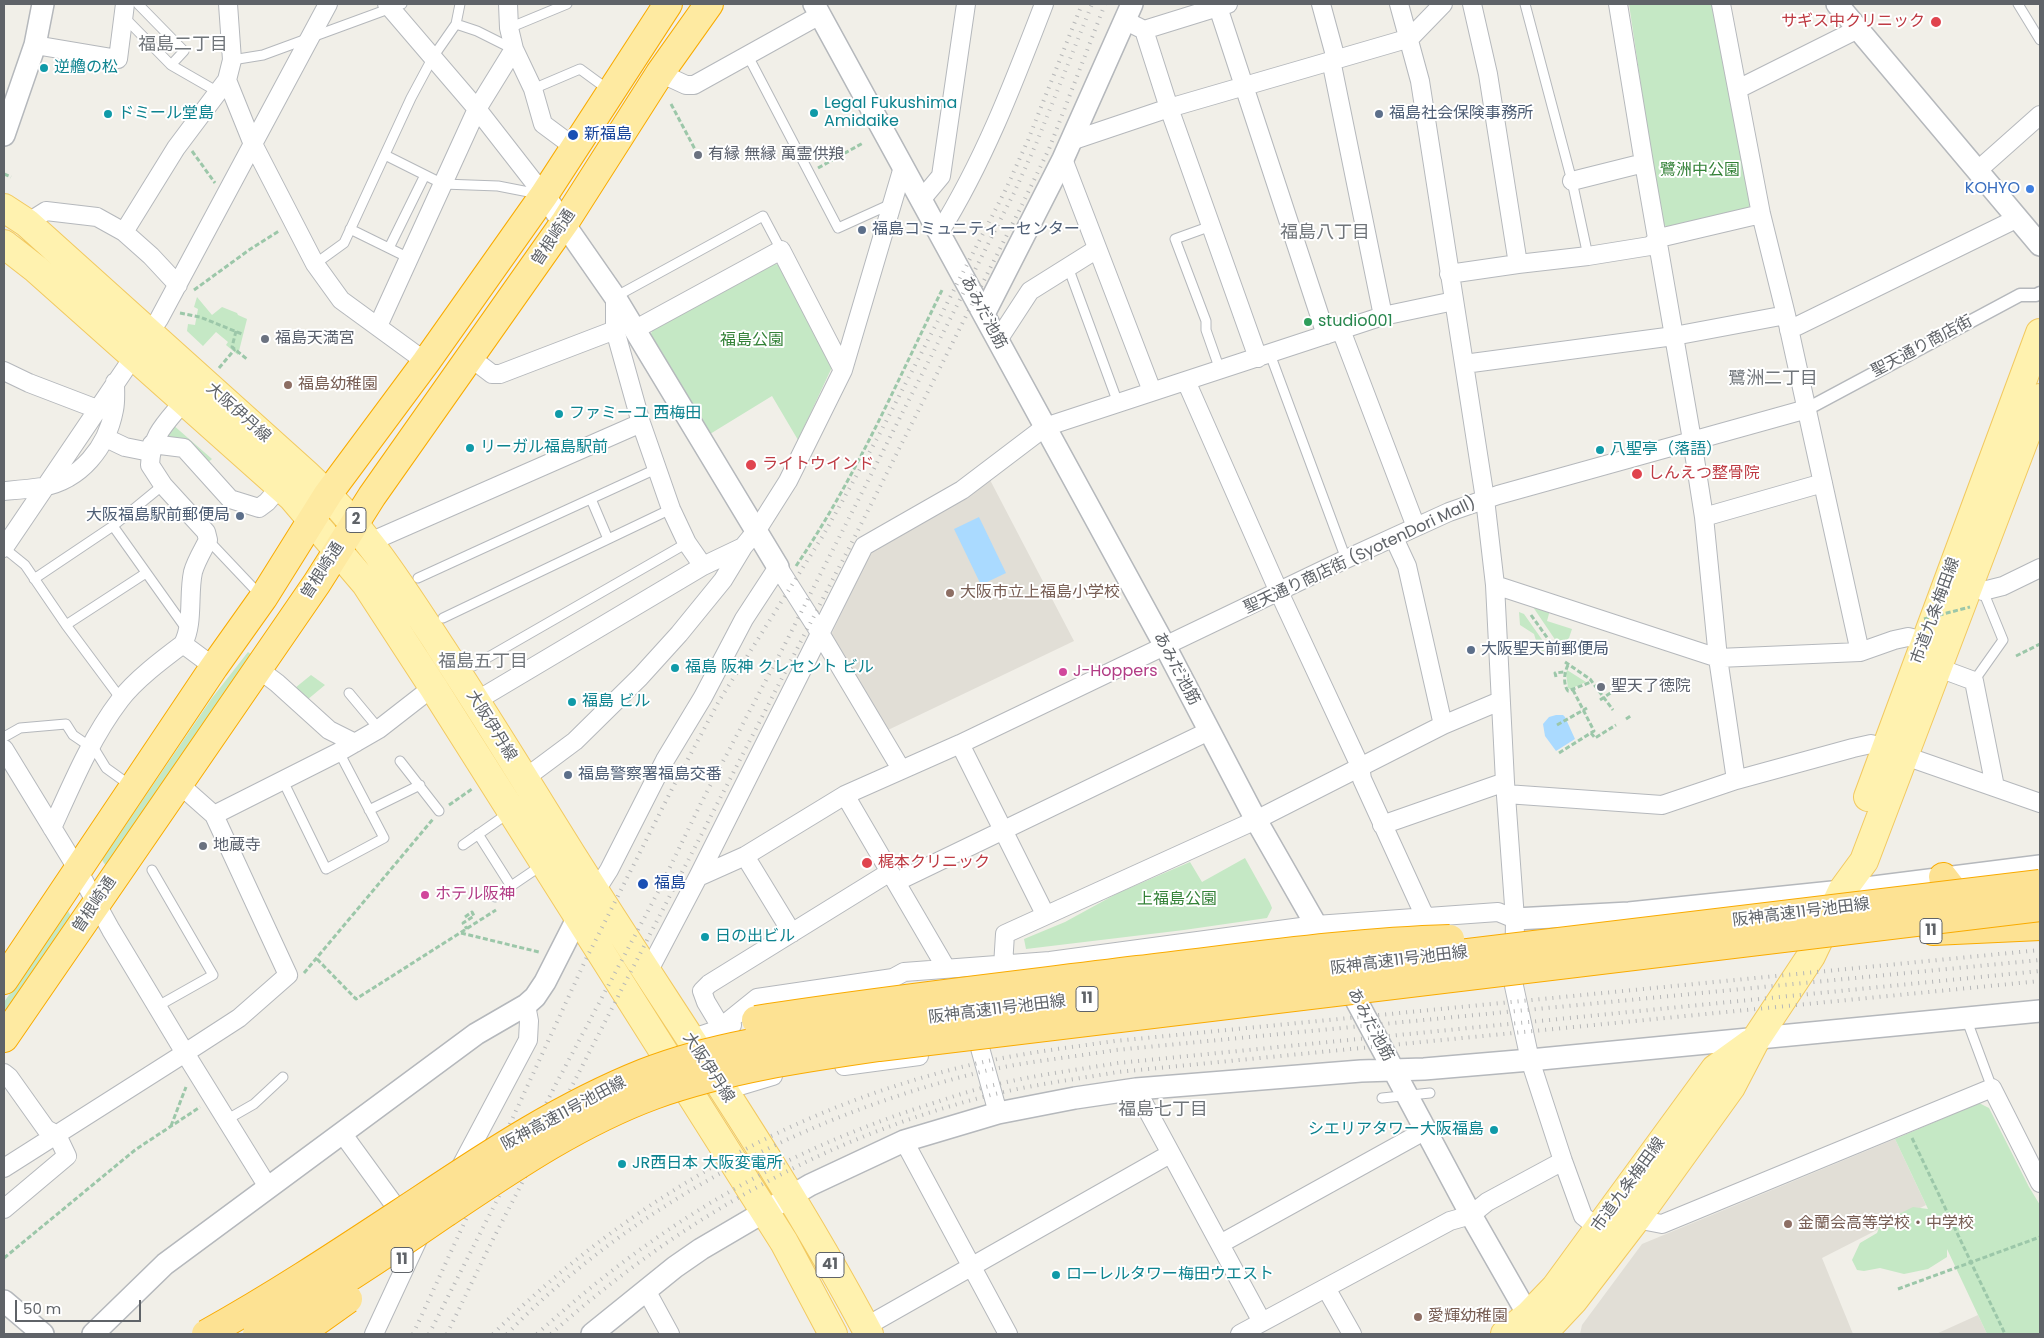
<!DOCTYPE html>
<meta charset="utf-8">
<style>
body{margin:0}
#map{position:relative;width:2044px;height:1338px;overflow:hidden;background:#f1efe8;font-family:Poppins,sans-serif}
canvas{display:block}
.frame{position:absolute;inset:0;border:5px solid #5f6368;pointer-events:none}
.scale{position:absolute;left:15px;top:1300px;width:126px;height:22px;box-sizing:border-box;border:2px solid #5f6368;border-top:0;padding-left:6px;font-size:15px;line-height:18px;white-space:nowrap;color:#5f6368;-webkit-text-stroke:4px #fff;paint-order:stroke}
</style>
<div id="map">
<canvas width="2044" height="1338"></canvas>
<div class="frame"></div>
<div class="scale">50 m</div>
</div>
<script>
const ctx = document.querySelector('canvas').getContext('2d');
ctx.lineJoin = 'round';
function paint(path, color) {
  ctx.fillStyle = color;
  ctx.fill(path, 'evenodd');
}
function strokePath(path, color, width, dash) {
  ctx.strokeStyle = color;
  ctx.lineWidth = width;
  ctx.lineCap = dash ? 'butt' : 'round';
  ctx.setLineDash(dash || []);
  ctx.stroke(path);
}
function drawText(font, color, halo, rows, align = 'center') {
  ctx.font = font + ' Poppins,"Noto Sans JP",sans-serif';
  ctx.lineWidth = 4;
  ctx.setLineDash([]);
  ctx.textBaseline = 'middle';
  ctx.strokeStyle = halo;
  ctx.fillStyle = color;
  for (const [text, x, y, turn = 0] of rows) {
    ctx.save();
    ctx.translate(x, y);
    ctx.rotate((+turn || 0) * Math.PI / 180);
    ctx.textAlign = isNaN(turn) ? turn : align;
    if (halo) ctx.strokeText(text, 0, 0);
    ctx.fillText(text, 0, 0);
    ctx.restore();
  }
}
const education = new Path2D(`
 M989,478L1074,641L888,730L831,635L872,550Z
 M1895,1139L1926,1205L1822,1258L1853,1334H1580L1582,1325L1642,1244Z
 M1978,1315L1987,1334H1936Z`);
const green = new Path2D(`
 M1629,4H1712L1752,202L1747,210L1669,229L1661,222Z
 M772,263L779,265L833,365L798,440L772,396L710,434L650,337L653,328Z
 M197,297L212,315L222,307L237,313L238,315L247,319L238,355L226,345L228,342L216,332L203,346L187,331L188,324L195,325L198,309L194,307Z
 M172,424L212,459L206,464L160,439Z
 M1531,604L1550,610L1547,621L1572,629L1569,638L1564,643L1556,641Z
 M1519,612L1524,614L1548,648L1540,653L1534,634L1520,625Z
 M248,652L252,655L106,866L102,860L212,698Z
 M1567,670L1586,682L1570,689L1568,688L1566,673Z
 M311,675L325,685L307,700L295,688Z
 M1245,858L1270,903L1272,908L1267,918L1184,930L1026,949L1024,939L1065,922L1118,893L1190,862L1202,882Z
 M68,911L72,918L4,1015V1002Z
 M1979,1103L1989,1108L2029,1187L2040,1205V1334H1987L1947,1249V1257L1928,1269L1904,1274L1880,1268L1864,1271L1857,1270L1852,1260L1860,1243L1877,1233L1881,1223L1913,1207L1928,1209L1895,1139Z`);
const water = new Path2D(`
 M979,517L1006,573L981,585L954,529Z
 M1556,715H1563L1565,717L1575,739L1556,751L1545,736L1543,724L1549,717Z`);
const path = new Path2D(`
 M671,104L698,155
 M192,151L215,183
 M818,168L863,143
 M4,174L11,177
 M194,290L249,250L279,231
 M180,313L200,317L242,334
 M236,331L232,347L248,360
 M219,368L235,349
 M796,566C855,479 897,382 943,288
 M1531,615L1556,650
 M2016,656L2040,644
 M1565,662L1590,679L1613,710
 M1568,665C1564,673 1563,684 1568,691L1591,682
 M1556,677L1555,673L1564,672
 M1600,700L1615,690
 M1626,719L1632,715
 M1557,725L1587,708
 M1591,733L1595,738L1616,725
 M1559,753L1594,731L1573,690
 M449,805L472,789
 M465,917L472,912L474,916L463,923L467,929
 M461,933L539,952
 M317,959L356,999L496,910
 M304,973L433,819
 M171,1126L186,1087
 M1912,1138L2005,1334
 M4,1258L135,1150L200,1107
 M1898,1289L2040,1237`);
const service = new Path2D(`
 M1525,4L1572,181L1588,256
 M2018,4L2040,40
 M124,17L171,65L184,51L138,4
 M456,24L477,31L513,49
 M509,28L567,4
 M748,56L838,228L891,204
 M232,60L263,55L402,4
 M171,65L218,92
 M533,89L580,69L610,91
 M385,155L443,184L498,186L539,194
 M1211,226L1175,239L1206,321V330L1220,370
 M350,229L409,258
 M389,248L425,175
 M315,264L344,243L411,98L433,57L456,24L460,4
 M1068,267L1118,403
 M615,297L763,216L781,250
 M1270,354L1346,559
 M591,499L608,539
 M113,526L187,630
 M208,540L261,596
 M4,548L25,565L66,625L121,699
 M418,578L656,469
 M34,579L113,526L163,485
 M443,618L671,509
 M66,625L146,573
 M473,666L687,543
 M1974,681L2003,640L1983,591
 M349,693L379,729
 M4,737L20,728L66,724L73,735L95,750L106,768L131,786
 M400,761L439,811
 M283,781L326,869L384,838L339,752
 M369,810L420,785
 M478,834L511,886
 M463,845L510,812
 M152,870L213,975L158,1006
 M488,894L495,897L542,865
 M1966,1018L1992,1088
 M1382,1098L1430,1093
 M226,1120L254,1104L283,1077`);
const pedestrian = new Path2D(`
 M1807,409L2020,295H2036L2040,293`);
const minor = new Path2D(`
 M228,4L232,60L227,80L252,142L315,264L341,300L426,362
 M387,4L477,109L544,195
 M508,4L509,28L514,49L533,89L543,124L574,147
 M1217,4L1326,335
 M1321,4L1336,59
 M1399,4L1420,81L1485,499L1495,585L1505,782L1515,919L1514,986L1530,1060L1563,1161L1583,1216L1598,1228
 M1472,4L1488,74L1518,264
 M1618,4L1644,163L1692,440L1704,517L1718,658L1736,780
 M1721,4L1761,214L1786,315L1860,652
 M1134,25L1144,30L1228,4
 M1144,30L1169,108L1258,358
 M35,45L118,59L125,4
 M1331,60L1383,316
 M660,73L686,85H694L820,15
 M1738,89L1858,29
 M1071,141L1169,108L1410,38L1443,4
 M1063,159L1152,391
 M1977,171L2040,115
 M1572,181L1644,163
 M921,200L941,176L966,4
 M27,223L46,211L97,217L124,232L151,256L178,285
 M124,232L176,148L227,80
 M939,233C984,161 1014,82 1044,4
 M1449,274L1518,264L1588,256L1650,246L1659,238L1761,214
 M615,297V330L641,423L671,509L687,543L703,566
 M378,326L477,109L514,49
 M634,330L781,250L843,370
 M1341,330L1416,527
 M1789,330L2016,219
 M998,340L1030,291L1097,249
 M471,358L492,374H500L615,330
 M1464,364L1674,336L1786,315
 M4,371L29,383L97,409
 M1186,381L1279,592L1360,766L1362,779L1426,919
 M106,438L125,447L150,452
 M152,444L184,448L230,499L259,508L267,502L280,487
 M4,491C16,490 30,489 42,487C81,480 107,447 114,410C116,401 115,391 115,382
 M1704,517L1823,483
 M1394,538L1407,566L1443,725
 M370,542L641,423
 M4,548L159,319L328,4
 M1970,581L1983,591L2003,586L2040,568
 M1495,585L1718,658L1860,652L1894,640L1908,637L1925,641
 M183,644C194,623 188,595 193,572C196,561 203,550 208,540L206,532L163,485L150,465C151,435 166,423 184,401
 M257,668L277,683L329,730L355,743
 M1939,668L1974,681L1995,787
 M476,701L703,566L743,547
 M960,744L1045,914
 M4,749L78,870L111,930L185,1053L268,1187
 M524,779L575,741L640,677L679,634L723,580L743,547L757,530L788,481L843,370L903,167
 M1506,794L1662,805L1736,780L1853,748L1871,744L2040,803
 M845,795L946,968
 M214,815L339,752L379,729L433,687
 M1382,825L1505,782
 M52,828C72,784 91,738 120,700C135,680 163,659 183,644L214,667
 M745,856L792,933
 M890,872L709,984L702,991L706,1002L721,1027L757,998L893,978L904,972L1050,961L1316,925L1498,912L1515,919
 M698,877L745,856L845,795L960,744L1346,559L1449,512L1498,495L1807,409
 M896,882L1209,731
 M595,892L609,870L665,760L703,697L744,619L778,567L820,633L901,769
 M1003,966L1005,934L1256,820L1443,725L1500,701
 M647,974L698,877L864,546L962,490L1045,427L1383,316L1454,301
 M690,1039L732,1025
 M980,1048L998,1113
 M844,1066L919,1056
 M4,1073L9,1077L46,1129L57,1135L67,1156L4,1209
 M1136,1089L1262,1322
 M723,1091L773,1076
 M342,1133L406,1221
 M904,1141L1008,1334
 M4,1168L185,1053L239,1018L288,975L214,815L179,784
 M459,1170L528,1040L529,1021L526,1005
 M1636,1219L1662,1224L1992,1088L2040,1183
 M1220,1244L1426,1130
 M1326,1288L1352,1334
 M646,1290L670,1334
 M865,1327L1170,1154
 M374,1334L421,1233
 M1240,1334L1450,1221L1471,1215L1487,1202L1563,1161`);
const tertiary = new Path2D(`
 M814,4L1165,646L1256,820L1316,925L1471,1215L1535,1327
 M1837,4L2040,245
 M4,135L35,45L43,4
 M544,195L615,297L778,567
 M984,314L1063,159L1132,4
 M1515,919L1629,913L1842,891L2040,866
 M4,1301L43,1334
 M93,1334L165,1264L476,1034L526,1005L535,997L545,982L578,917
 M592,1334L675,1267L701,1249L810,1185L904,1141L998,1113L1075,1098L1136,1089L1361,1071L1424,1069L1530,1060L2040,1011`);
const primary = new Path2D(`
 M4,208L27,223L307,475C363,526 399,583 440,646C486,716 530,788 575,860C674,1017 782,1170 869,1334
 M4,244L36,269L292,497L366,584L433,687L784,1242L833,1334
 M1868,797L2040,333
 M1505,1334L1529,1315L1555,1288L1715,1069L1751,1043
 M1542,1334L1573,1301L1636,1219L1731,1087L1756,1039L1811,956L1842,891L1864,861L2040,398`);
const trunk = new Path2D(`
 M4,980L214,667L263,598L328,494L426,362L544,195L668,4
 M4,1038L317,583L372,496L565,222L660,73L709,4`);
const motorway = new Path2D(`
 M1943,877L1967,908L1970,909
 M1933,931L2040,926`);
const rail = new Path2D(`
 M413,1334L586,959L672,789L719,701L824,534L879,435L1006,189L1028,140L1082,4
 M429,1334L556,1084L658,892L701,803L784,646L1014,193L1036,144L1092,4
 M447,1334L488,1249L849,548L1020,209L1049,149L1105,4
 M493,1334C628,1200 801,1101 988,1061C1030,1052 1073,1047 1115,1041L2040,950
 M507,1334C634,1203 811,1112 989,1070C1030,1061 1074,1057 1116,1050L2040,960
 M537,1334C651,1230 767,1159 915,1109C941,1101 967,1091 994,1085C1035,1075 1076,1070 1118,1063L2040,971
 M551,1334C678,1220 828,1135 995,1094C1036,1084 1077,1079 1118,1072L2040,981`);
const pathBridge = new Path2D(`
 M1924,619L1970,607`);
const motorwayBridge = new Path2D(`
 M756,1020C883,1000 1011,986 1138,970C1242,958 1346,942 1450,939
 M206,1334C280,1293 350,1246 420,1200C492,1152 564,1105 644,1073C713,1046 788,1036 861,1026L2040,884
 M257,1334C321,1297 383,1256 444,1214C511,1169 578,1123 654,1095C727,1069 803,1058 879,1047L2040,907
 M299,1334L348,1299`);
const markers = [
 [1936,22,6,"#e0444e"],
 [44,68,5,"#0f9aa8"],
 [814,113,5,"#0f9aa8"],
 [108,114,5,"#0f9aa8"],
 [1379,114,5,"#5c6f8a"],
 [573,135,6,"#1a4fb4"],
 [698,155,5,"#6b7280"],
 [2030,189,5,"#3f7fe0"],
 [862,230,5,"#5c6f8a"],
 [1308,322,5,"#2e9e5b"],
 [265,339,5,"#6b7280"],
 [288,385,5,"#8d6e63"],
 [559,414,5,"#0f9aa8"],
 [470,448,5,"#0f9aa8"],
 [1600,450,5,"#0f9aa8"],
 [751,465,6,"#e0444e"],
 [1637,474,6,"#e0444e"],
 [240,516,5,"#5c6f8a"],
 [950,593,5,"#8d6e63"],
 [1471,650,5,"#5c6f8a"],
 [675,668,5,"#0f9aa8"],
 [1063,672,5,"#d1479c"],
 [1601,687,5,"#6b7280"],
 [572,702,5,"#0f9aa8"],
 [568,775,5,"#5c6f8a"],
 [203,846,5,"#6b7280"],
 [867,863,6,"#e0444e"],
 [643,884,6,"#1a4fb4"],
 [425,895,5,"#d1479c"],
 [705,937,5,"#0f9aa8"],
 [1494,1130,5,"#0f9aa8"],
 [622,1164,5,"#0f9aa8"],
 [1788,1224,5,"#8d6e63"],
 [1056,1275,5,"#0f9aa8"],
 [1418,1317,5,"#8d6e63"]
];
const shields = [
 [356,520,20],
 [1931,931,22],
 [1087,999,22],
 [402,1260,22],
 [830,1265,28]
];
const shieldNames = [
 ["2",356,520],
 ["11",1931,931],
 ["11",1087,999],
 ["11",402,1260],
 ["41",830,1265]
];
const healthNames = [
 ["サギス中クリニック",1925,22,"right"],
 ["ライトウインド",762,465],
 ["しんえつ整骨院",1648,474],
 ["梶本クリニック",878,863]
];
const cultureNames = [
 ["逆艪の松",54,68],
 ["Legal Fukushima",824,104],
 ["Amidaike",824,122],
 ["ドミール堂島",118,114],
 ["ファミーユ 西梅田",569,414],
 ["リーガル福島駅前",480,448],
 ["八聖亭（落語）",1610,450],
 ["福島 阪神 クレセント ビル",685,668],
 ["福島 ビル",582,702],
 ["日の出ビル",715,937],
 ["シエリアタワー大阪福島",1484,1130,"right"],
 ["JR西日本 大阪変電所",632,1164],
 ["ローレルタワー梅田ウエスト",1066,1275]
];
const serviceNames = [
 ["福島社会保険事務所",1389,114],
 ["福島コミュニティーセンター",872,230],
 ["大阪福島駅前郵便局",230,516,"right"],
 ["大阪聖天前郵便局",1481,650],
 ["福島警察署福島交番",578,775]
];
const transitNames = [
 ["新福島",584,135],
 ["福島",654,884]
];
const worshipNames = [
 ["有縁 無縁 萬霊供羪",708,155],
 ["福島天満宮",275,339],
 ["聖天了徳院",1611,687],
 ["地蔵寺",213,846]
];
const parkNames = [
 ["鷺洲中公園",1700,171],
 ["福島公園",752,341],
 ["上福島公園",1177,900]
];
const shopNames = [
 ["KOHYO",2020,189]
];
const streetNames = [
 ["曽根崎通",554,238,-56],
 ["あみだ池筋",983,313,62],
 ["聖天通り商店街",1922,347,-28],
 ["大阪伊丹線",238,413,42],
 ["聖天通り商店街 (SyotenDori Mall)",1360,556,-25],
 ["曽根崎通",323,571,-57],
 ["市道九条梅田線",1936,611,-70],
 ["あみだ池筋",1176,669,62],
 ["大阪伊丹線",491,726,58],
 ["曽根崎通",95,905,-56],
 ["阪神高速11号池田線",1801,913,-7],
 ["阪神高速11号池田線",1399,961,-7],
 ["阪神高速11号池田線",997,1010,-7],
 ["あみだ池筋",1370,1025,62],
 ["大阪伊丹線",708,1068,57],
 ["阪神高速11号池田線",564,1114,-28],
 ["市道九条梅田線",1629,1185,-54]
];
const leisureNames = [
 ["studio001",1318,322]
];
const educationNames = [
 ["福島幼稚園",298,385],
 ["大阪市立上福島小学校",960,593],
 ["金蘭会高等学校・中学校",1798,1224],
 ["愛輝幼稚園",1428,1317]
];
const hotelNames = [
 ["J-Hoppers",1073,672],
 ["ホテル阪神",435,895]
];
const neighbourhoodNames = [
 ["福島二丁目",183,45],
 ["福島八丁目",1325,233],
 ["鷺洲二丁目",1773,379],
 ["福島五丁目",483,662],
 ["福島七丁目",1163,1110]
];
paint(education, '#e1ded6');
paint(green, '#c5e8c5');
paint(water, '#aadaff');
strokePath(service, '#b5b8bc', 11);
strokePath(pedestrian, '#b5b8bc', 15);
strokePath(minor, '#b5b8bc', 20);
strokePath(tertiary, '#b5b8bc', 24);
strokePath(primary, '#f2c960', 30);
strokePath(trunk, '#f9ab00', 30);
strokePath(motorway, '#f9ab00', 30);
strokePath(path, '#9cc7a9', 3, [5, 2.5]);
strokePath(service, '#fff', 9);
strokePath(pedestrian, '#fff', 12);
strokePath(minor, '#fff', 18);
strokePath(tertiary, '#fff', 21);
strokePath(primary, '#fff2af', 28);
strokePath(trunk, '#feeaa1', 28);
strokePath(motorway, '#fde293', 28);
strokePath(rail, '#b6b7b8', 4, [1, 6]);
strokePath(motorwayBridge, '#f9ab00', 30, []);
strokePath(pathBridge, '#9cc7a9', 3, [5, 2.5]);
strokePath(motorwayBridge, '#fde293', 28);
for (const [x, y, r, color] of markers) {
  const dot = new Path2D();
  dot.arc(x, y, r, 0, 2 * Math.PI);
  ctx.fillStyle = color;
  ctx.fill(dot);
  strokePath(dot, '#fff', 2);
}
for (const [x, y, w] of shields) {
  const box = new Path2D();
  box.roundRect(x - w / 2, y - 12.5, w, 25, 4);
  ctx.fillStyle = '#fff';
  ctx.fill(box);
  strokePath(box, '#5f6368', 1);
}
drawText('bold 15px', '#5f6368', null, shieldNames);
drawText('16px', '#be3a42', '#fff', healthNames, 'left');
drawText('16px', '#0d838f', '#fff', cultureNames, 'left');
drawText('16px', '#4e5e75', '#fff', serviceNames, 'left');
drawText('16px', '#164399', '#fff', transitNames, 'left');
drawText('16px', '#5b616d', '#fff', worshipNames, 'left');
drawText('16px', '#348238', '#fff', parkNames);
drawText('16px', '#366cbe', '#fff', shopNames, 'right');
drawText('16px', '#5f6368', '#fff', streetNames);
drawText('16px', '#27864d', '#fff', leisureNames, 'left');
drawText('16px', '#785e54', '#fff', educationNames, 'left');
drawText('16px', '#b23c85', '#fff', hotelNames, 'left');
drawText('18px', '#70757a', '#fff', neighbourhoodNames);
</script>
